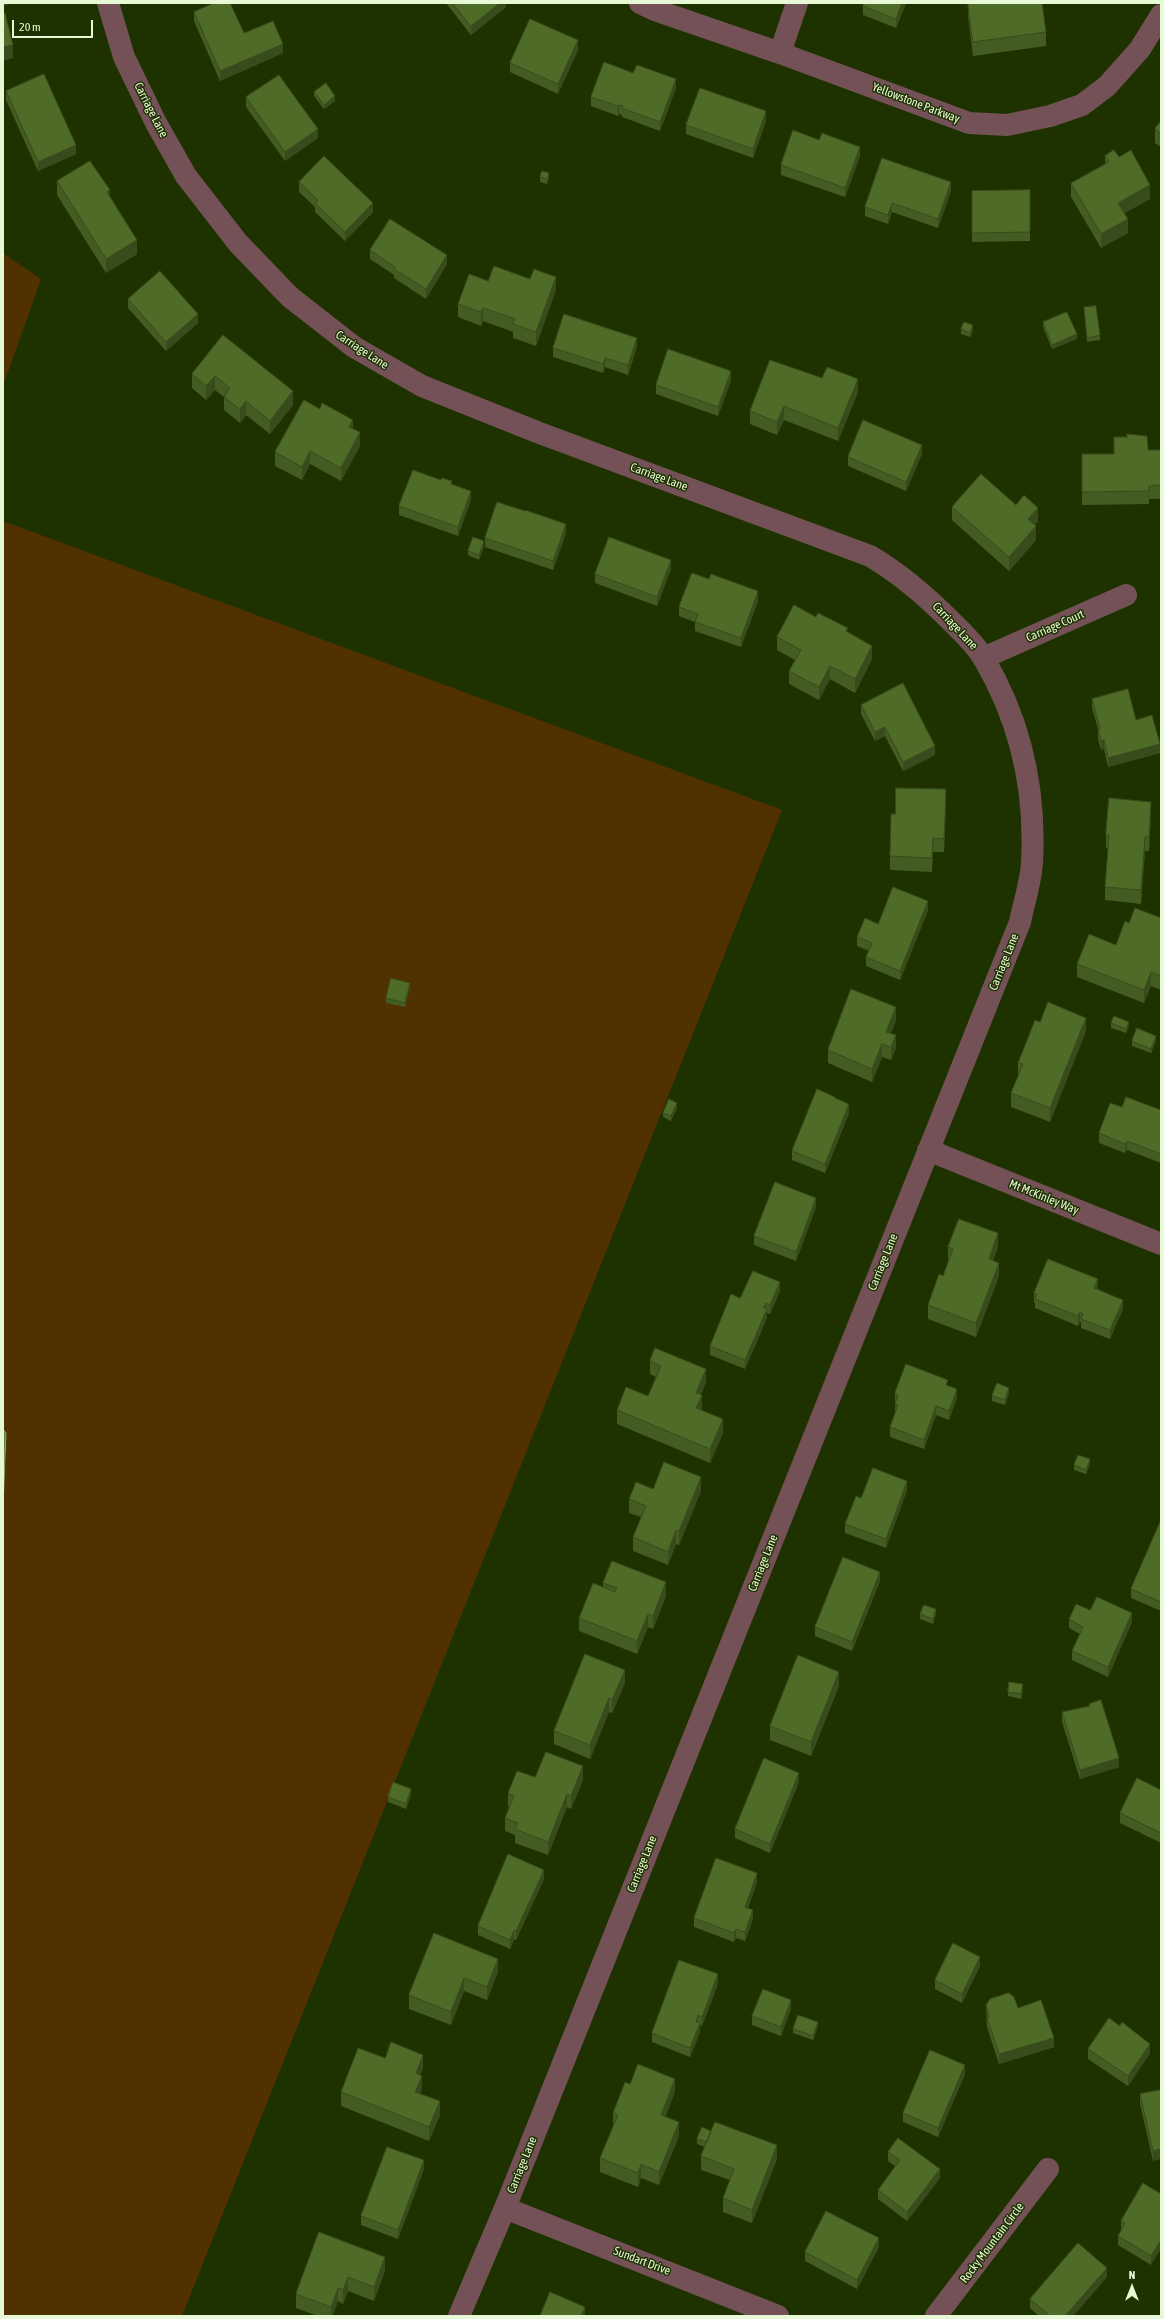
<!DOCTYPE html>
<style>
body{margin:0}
#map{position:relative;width:1164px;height:2319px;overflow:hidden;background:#1e3200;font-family:"Asap Condensed",sans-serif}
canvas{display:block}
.frame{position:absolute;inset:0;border:4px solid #e7f8d5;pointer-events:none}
.north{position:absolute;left:1112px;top:2267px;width:40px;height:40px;-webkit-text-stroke:3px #1e3200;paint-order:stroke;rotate:0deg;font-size:11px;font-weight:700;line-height:16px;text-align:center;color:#e7f8d5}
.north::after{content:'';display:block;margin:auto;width:14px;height:18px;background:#e7f8d5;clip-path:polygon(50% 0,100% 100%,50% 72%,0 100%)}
.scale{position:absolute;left:12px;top:20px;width:81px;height:18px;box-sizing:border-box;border:2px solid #e7f8d5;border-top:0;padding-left:5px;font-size:12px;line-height:14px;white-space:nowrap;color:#e7f8d5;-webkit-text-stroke:3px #1e3200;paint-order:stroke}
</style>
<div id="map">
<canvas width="1164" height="2319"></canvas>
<div class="frame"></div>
<div class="north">N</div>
<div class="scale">20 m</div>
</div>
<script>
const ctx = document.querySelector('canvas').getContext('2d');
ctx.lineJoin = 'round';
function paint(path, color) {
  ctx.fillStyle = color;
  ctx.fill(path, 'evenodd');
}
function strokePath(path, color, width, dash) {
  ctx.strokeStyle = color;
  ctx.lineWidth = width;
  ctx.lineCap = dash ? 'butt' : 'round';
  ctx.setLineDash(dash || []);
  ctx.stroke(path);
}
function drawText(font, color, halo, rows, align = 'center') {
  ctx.font = font + ' "Asap Condensed",sans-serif';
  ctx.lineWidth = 3;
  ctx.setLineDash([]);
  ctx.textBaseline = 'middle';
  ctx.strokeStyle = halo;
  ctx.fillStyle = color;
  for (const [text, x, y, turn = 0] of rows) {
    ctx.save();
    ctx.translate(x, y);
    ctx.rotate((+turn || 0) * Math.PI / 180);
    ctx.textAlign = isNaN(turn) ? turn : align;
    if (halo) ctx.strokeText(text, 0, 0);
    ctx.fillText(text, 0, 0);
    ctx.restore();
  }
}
const green = new Path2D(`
 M3,253L41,279L3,386Z
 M3,521L782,810L182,2316H3Z`);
const water = new Path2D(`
 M3,1429L6,1433L3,1507Z`);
const minor = new Path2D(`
 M108,3L124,57L156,123L186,176L238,243L290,297L354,347L422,386L537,432L870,556C901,574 926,596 952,622C963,633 976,645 984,659C1021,722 1036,788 1032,862C1031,882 1024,902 1020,922L505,2208L459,2316
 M640,3L655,10L780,53L969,123L1007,125L1050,116L1082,105L1107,86L1140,49L1161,15
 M780,53L797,3
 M983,658L1126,595
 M928,1150L1161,1244
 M505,2208L778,2316
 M936,2316L1048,2169`);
const wall = new Path2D(`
 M446,3H506V7L471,35Z
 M864,3H906L896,28L863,15V6Z
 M968,3L1046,32V46L973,56L968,16Z
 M194,12L244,33L283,53L220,81L194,21Z
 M578,50L558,94L510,72V63Z
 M633,73L676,88L660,131L622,117V115L619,114L618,116L591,106V97Z
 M6,91L76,154L38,171L6,100Z
 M314,92L335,101L324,109L314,96Z
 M246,97L318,138L285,161L246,107Z
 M766,121L753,158L686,134V125Z
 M1161,121V147L1155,143V129Z
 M860,156L845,197L781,175V165Z
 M1105,156L1119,157L1150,199L1124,213L1128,233L1101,248L1071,197V183L1105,165Z
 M540,177L549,178L547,184L540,182Z
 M57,181L110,196L137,254L106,273L57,195Z
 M299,182L373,212L345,241L315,212V207L299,192Z
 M1030,190V241L972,242V191Z
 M951,191L938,228L892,212L888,224L865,216V207Z
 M370,250L447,264L426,299L394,278V275L370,259Z
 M488,281L556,290L536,346L513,338V332L483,321L481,326L458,317V304Z
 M128,299L198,323L166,351L128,308Z
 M1084,307L1100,335V340L1087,342Z
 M1043,322L1077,339L1052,349L1043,327Z
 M961,329L973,330L970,337L961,334Z
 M223,335L293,405L270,434L246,415L240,423L224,410V397L215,390L206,400L192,388V374Z
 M637,347L628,375L605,367L603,373L553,357V348Z
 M822,378L858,392L838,441L784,420L777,435L750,424V411Z
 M731,380L718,416L656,394V385Z
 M353,429L360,446L341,481L310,464L302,480L275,466V452Z
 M1148,450H1161V499H1149V504L1082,505V454H1114Z
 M922,454L906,491L848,466V457Z
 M452,484L471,500L458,536L399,515V506Z
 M1016,505L1038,521L1035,525L1036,540L1009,571L952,520V507Z
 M566,533L553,570L485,547V538Z
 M484,546L479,560L468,555V551Z
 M671,569L657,606L595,583V574Z
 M758,601L741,647L695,631V622L679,616V607Z
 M816,617L848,632L872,659L855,693L830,679L819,700L789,684V671L795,660L777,650V637Z
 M1092,699L1136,720L1160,753L1108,767L1104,749L1101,750L1098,739V729L1092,708Z
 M861,705L935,755L903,771L885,736L875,741L861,714Z
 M946,803L944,852H933L932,872L890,870V856L895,814Z
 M1151,815L1149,851H1145L1141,904L1105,900V887L1108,849L1106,848V835Z
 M928,910L900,980L866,966V957L869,951L857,946V937L878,924Z
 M1161,918V990L1151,986L1144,1003L1077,977V964L1116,945L1129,923Z
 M410,988L405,1007L386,1003V998Z
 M896,1020L891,1033L896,1048L891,1060L882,1057L872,1082L828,1063V1050Z
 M1040,1022L1086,1031L1050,1122L1011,1107V1093L1018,1076V1063Z
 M1111,1023L1129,1026L1126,1033L1111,1028Z
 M1132,1041H1156L1151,1053L1132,1046Z
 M835,1099L849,1113L825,1173L792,1160V1151Z
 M1122,1107L1161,1110V1163L1127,1150L1125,1153L1099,1143V1133Z
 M677,1108L671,1121L663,1117V1113Z
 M816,1207L796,1261L754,1245V1236Z
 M948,1247H998L993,1261L999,1276L976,1337L928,1319V1305L943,1276L949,1261L948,1260Z
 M1098,1288V1289L1123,1309L1110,1339L1081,1328V1322H1080L1078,1326L1035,1308V1303H1034V1293Z
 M780,1291L770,1314L767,1313V1318L745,1369L710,1355V1346L740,1298Z
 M650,1361L706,1382L701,1394L702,1408L701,1410L723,1433L710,1463L617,1424V1410L648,1396L656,1377L650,1374Z
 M948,1386L957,1398L949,1420L936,1415L924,1449L890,1437V1427L895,1413V1393Z
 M1009,1393L1005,1405L992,1401V1396Z
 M1090,1464L1086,1474L1074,1470V1465Z
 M653,1489L701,1491L679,1545L676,1544L668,1565L633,1551V1537L641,1517L629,1513V1499Z
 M907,1490L886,1548L845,1533V1524L861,1498Z
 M1161,1520V1611L1131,1598V1589Z
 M880,1581L852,1651L815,1636V1627Z
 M603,1583L666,1596L653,1629L648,1627L637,1654L579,1631V1618L603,1587Z
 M1090,1610L1132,1622L1108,1677L1072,1660V1651L1080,1634L1069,1628V1619Z
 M920,1614H936L933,1624L920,1619Z
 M625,1683L612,1713L609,1712L590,1759L554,1744V1731Z
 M839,1686L811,1756L770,1740V1726Z
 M1023,1689L1021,1699L1008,1696V1692Z
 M1089,1704L1119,1767L1080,1779L1062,1722V1712L1089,1706Z
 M535,1777L583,1780L571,1809L567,1807L548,1855L515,1843V1835L505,1831V1818L509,1807H508V1793Z
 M799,1782L770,1853L735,1838V1829Z
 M1161,1790V1843L1120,1823V1813Z
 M411,1794L406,1809L388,1802V1797Z
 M544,1879L516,1940L514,1939L510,1949L478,1935V1926Z
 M757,1882L748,1908L753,1919L745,1941L736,1938L734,1942L694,1927V1918Z
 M434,1933L498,1972L487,2000L464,1991L451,2025L409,2009V1995Z
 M980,1966L962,2003L935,1989V1980Z
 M718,1984L702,2026L700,2025V2032L690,2057L652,2042V2033Z
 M986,2005L1018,2008L1054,2047L999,2064L987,2027Z
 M791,2009L781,2036L752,2025V2016Z
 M818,2026L813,2040L793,2033V2029Z
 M1088,2049L1150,2053L1128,2086L1088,2059Z
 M385,2058L423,2068L420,2075L422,2089L420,2094L440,2115L429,2141L341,2106V2092Z
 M965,2074L938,2137L903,2122V2113Z
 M630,2084L675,2092L665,2117L679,2136L659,2185L641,2178L638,2187L600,2172V2158L613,2126V2113Z
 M1161,2090L1153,2161L1140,2104V2094Z
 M697,2139L777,2159L752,2223L723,2212V2198L730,2180L701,2170V2156L705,2147L697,2144Z
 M888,2152L940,2178L907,2221L878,2199V2190L895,2166L888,2161Z
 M424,2169L398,2239L361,2225V2216Z
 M1161,2194L1151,2265L1118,2245V2236L1121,2230V2221Z
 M319,2232L385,2271L374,2301L348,2291L343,2304L338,2301L332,2316H318L296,2308V2294Z
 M879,2247L857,2289L805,2261V2252Z
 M1107,2277L1073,2316H1039L1030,2308V2299Z`);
const shadedWall = new Path2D(`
 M3,3H15L3,6Z
 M500,3H506V7L471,35V26Z
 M902,3H906L896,28V19Z
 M578,40V50L558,94V84Z
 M283,44V53L220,81V71Z
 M13,45V58L3,61V47Z
 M676,79V88L660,131V122Z
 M335,96V101L324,109V105Z
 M619,105V114L618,116V106Z
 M766,111V121L753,158V149Z
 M318,129V138L285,161V152Z
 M76,145V154L38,171V162Z
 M860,147V156L845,197V188Z
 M549,173V178L547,184V179Z
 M951,182V191L938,228V219Z
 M1150,185V199L1118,217V203Z
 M110,190V204L107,192Z
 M373,203V212L345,241V232Z
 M892,203V212L888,224V215Z
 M1128,219V233L1101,248V234Z
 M137,240V254L106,273V259Z
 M447,255V264L426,299V289Z
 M556,277V290L536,346V332Z
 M483,308V321L481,326V312Z
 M198,314V323L166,351V342Z
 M973,325V330L970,337V333Z
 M1077,334V339L1052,349V345Z
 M637,338V347L628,375V365Z
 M605,358V367L603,373V364Z
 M731,371V380L718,416V407Z
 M215,376V390L206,400V386Z
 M858,379V392L838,441V428Z
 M293,391V405L270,434V421Z
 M246,401V415L240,423V409Z
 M784,406V420L777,435V422Z
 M353,420V433L349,427Z
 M360,432V446L341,481V468Z
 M922,445V454L906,491V482Z
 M310,451V464L302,480V467Z
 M471,491V500L458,536V527Z
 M1038,508V521L1028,532V519Z
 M566,524V533L553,570V561Z
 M1036,526V540L1009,571V557Z
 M484,541V546L479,560V555Z
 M671,560V569L657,606V597Z
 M758,591V601L741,647V638Z
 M872,646V659L855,693V679Z
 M830,666V679L819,700V687Z
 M885,727V736L875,741V732Z
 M1104,740V749L1101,750V741Z
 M1160,744V753L1108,767V758Z
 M935,746V755L903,771V762Z
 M946,789V803L944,852V839Z
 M1151,802V815L1149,851V837Z
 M1145,837V851L1141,904V890Z
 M933,838V852L932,872V858Z
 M928,901V910L900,980V971Z
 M1151,972V986L1144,1003V990Z
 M410,983V988L405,1007V1003Z
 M896,1007V1020L886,1045V1032Z
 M1086,1018V1031L1050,1122V1108Z
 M1129,1022V1026L1126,1033V1029Z
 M896,1035V1048L891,1060V1047Z
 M1156,1036V1041L1151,1053V1049Z
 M882,1044V1057L872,1082V1069Z
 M677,1103V1108L671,1121V1116Z
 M849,1104V1113L825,1173V1164Z
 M1127,1141V1150L1125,1153V1144Z
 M816,1198V1207L796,1261V1252Z
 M998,1233V1247L989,1273V1259Z
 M999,1263V1276L976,1337V1323Z
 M1098,1279V1288L1094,1297V1288Z
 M780,1282V1291L770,1314V1305Z
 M1123,1300V1309L1110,1339V1330Z
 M766,1303V1312L767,1309V1318L745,1369V1360Z
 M1080,1312V1322L1078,1326V1316Z
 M706,1369V1382L696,1406V1393Z
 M1009,1388V1393L1005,1405V1400Z
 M957,1389V1398L949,1420V1411Z
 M702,1395V1408L696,1421V1408Z
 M936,1406V1415L924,1449V1440Z
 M723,1419V1433L710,1463V1449Z
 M1090,1459V1464L1086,1474V1470Z
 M701,1477V1491L679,1545V1531Z
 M907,1481V1490L886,1548V1539Z
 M676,1530V1544L668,1565V1552Z
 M880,1572V1581L852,1651V1642Z
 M666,1582V1596L653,1629V1616Z
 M936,1609V1614L933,1624V1619Z
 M1132,1613V1622L1108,1677V1667Z
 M648,1614V1627L637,1654V1641Z
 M625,1670V1683L612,1713V1700Z
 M839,1672V1686L811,1756V1742Z
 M1023,1684V1689L1021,1699V1694Z
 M609,1698V1712L590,1759V1745Z
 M1119,1758V1767L1080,1779V1770Z
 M583,1766V1780L571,1809V1796Z
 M799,1773V1782L770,1853V1844Z
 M411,1789V1794L406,1809V1804Z
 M567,1794V1807L548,1855V1842Z
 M544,1870V1879L516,1940V1931Z
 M757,1873V1882L745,1916V1907Z
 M753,1910V1919L745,1941V1932Z
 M736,1929V1938L734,1942V1933Z
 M514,1930V1939L510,1949V1940Z
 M980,1957V1966L962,2003V1994Z
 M498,1959V1972L487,2000V1987Z
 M718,1974V1984L702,2026V2017Z
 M464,1978V1991L451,2025V2012Z
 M791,2000V2009L781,2036V2027Z
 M698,2015V2024L696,2022Z
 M818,2022V2026L813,2040V2036Z
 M700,2023V2032L690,2057V2048Z
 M1054,2038V2047L999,2064V2054Z
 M1150,2044V2053L1128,2086V2076Z
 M423,2055V2068L416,2087V2073Z
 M965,2065V2074L938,2137V2128Z
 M422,2076V2089L415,2105V2092Z
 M675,2079V2092L661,2129V2115Z
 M440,2101V2115L429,2141V2127Z
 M679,2122V2136L659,2185V2172Z
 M777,2145V2159L752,2223V2210Z
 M1161,2149V2159L1153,2161V2151Z
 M424,2160V2169L398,2239V2230Z
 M641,2164V2178L638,2187V2173Z
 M940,2169V2178L907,2221V2212Z
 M879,2238V2247L857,2289V2280Z
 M1161,2240V2249L1151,2265V2256Z
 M385,2257V2271L374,2301V2287Z
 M1107,2268V2277L1073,2316H1065Z
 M348,2277V2291L343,2304V2290Z
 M338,2288V2301L332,2316H331V2307Z
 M585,2307V2316H581Z`);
const building = new Path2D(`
 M214,3H230L244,33L273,21L283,44L220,71L194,12Z
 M453,3H500L471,26Z
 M864,3H902L896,19L863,6Z
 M968,3H1042L1046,32L973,42Z
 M3,13H5L13,45L3,47Z
 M530,19L578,40L558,84L510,63Z
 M604,62L633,73L637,65L676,79L660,122L622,108L623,106L619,105L618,106L591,97Z
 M44,74L76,145L38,162L6,91Z
 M279,75L318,129L285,152L246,97Z
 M326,83L335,96L324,105L314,92Z
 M700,88L766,111L753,149L686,125Z
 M1161,121V134L1155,129Z
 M793,130L819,140L822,133L860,147L845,188L781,165Z
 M1114,150L1119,157L1131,150L1150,185L1118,203L1128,219L1101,234L1071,183L1109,162L1105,156Z
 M324,156L373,203L345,232L315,203L318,200L299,182Z
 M882,158L951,182L938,219L892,203L888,215L865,207Z
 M90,161L110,190L107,192L137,240L106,259L57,181Z
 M542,171L549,173L547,179L540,177Z
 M1030,190V232L972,233V191Z
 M390,219L447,255L426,289L394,269L395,267L370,250Z
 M494,266L530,279L534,269L556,277L536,332L513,324L515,319L483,308L481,312L458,304L469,274L488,281Z
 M160,271L198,314L166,342L128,299Z
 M1096,306L1100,335L1087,338L1084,307Z
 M1067,312L1077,334L1052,345L1043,322Z
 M564,314L637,338L628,365L605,358L603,364L553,348Z
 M964,322L973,325L970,333L961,329Z
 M223,335L293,391L270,421L246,401L240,409L224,397L230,388L215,376L206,386L192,374Z
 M668,349L731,371L718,407L656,385Z
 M770,360L822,378L827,367L858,379L838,428L784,406L777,422L750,411Z
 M304,400L320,409L322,403L353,420L349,427L360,432L341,468L310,451L302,467L275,452Z
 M863,420L922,445L906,482L848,457Z
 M1127,434L1147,436L1148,450H1161V485L1149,486V491L1082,492V454H1114V437H1127Z
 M413,470L441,480L442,478L452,481L451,484L471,491L458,527L399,506Z
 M981,474L1016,505L1024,495L1038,508L1028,519L1036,526L1009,557L952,507Z
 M497,502L525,511V510L566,524L553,561L485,538Z
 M473,537L484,541L479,555L468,551Z
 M609,537L671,560L657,597L595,574Z
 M692,573L709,579L711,574L758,591L741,638L695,622L698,614L679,607Z
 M794,605L816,617L818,613L848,628L846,631L872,646L855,679L830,666L819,687L789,671L801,650L777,637Z
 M903,683L935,746L903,762L885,727L875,732L861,705Z
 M1128,689L1136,720L1152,715L1160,744L1108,758L1104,740L1101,741L1098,729H1100L1092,699Z
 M896,788L946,789L944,839L933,838L932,858L890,856L891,814H895Z
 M1109,798L1151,802L1149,837H1145L1141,890L1105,887L1109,835H1106Z
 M893,887L928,901L900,971L866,957L872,943L857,937L865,918L878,924Z
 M1135,908L1161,918V976L1151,972L1144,990L1077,964L1089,934L1116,945L1125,921L1129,923Z
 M391,978L410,983L405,1003L386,998Z
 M851,989L896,1007L886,1032L896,1035L891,1047L882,1044L872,1069L828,1050Z
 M1048,1002L1086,1018L1050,1108L1011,1093L1023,1064L1018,1063L1035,1020L1040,1022Z
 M1114,1016L1129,1022L1126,1029L1111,1023Z
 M1137,1028L1156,1036L1151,1049L1132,1041Z
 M817,1089L835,1097V1098L849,1104L825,1164L792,1151Z
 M1126,1097L1161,1110V1154L1127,1141L1125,1144L1099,1133L1110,1103L1122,1107Z
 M669,1099L677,1103L671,1116L663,1113Z
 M775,1182L816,1198L796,1252L754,1236Z
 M959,1219L998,1233L989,1259L999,1263L976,1323L928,1305L939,1274L943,1276L953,1249L948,1247Z
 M1048,1259L1098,1279L1094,1288L1123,1300L1110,1330L1081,1319L1083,1314L1080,1312L1078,1316L1035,1299L1037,1294L1034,1293Z
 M753,1271L780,1282L770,1305L766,1303L764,1308L767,1309L745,1360L710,1346L731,1294L740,1298Z
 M655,1348L706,1369L696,1393L702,1395L696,1408L723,1419L710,1449L617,1410L626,1387L648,1396L661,1366L650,1361Z
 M906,1364L948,1380L946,1385L957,1389L949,1411L936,1406L924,1440L890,1427L898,1405L895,1404L898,1395L895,1393Z
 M997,1383L1009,1388L1005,1400L992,1396Z
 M1078,1455L1090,1459L1086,1470L1074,1465Z
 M664,1462L701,1477L679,1531L676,1530L668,1552L633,1537L646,1506L629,1499L636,1482L653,1489Z
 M873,1468L907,1481L886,1539L845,1524L856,1496L861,1498Z
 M1161,1520V1602L1131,1589Z
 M843,1557L880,1572L852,1642L815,1627Z
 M612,1561L666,1582L653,1616L648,1614L637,1641L579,1618L593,1583L615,1592L617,1588L603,1583Z
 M1097,1597L1132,1613L1108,1667L1072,1651L1083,1627L1069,1619L1076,1604L1090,1610Z
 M924,1605L936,1609L933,1619L920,1614Z
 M585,1654L625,1670L612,1700L609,1698L590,1745L554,1731Z
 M798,1655L839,1672L811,1742L770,1726Z
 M1009,1682L1023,1684L1021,1694L1008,1692Z
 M1101,1700L1119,1758L1080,1770L1062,1712L1090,1706L1089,1704Z
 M546,1752L583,1766L571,1796L567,1794L548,1842L515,1829L518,1823L505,1818L514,1796L508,1793L517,1771L535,1777Z
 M764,1758L799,1773L770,1844L735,1829Z
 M1137,1778L1161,1790V1833L1120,1813Z
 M393,1782L411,1789L406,1804L388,1797Z
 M508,1854L544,1870L516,1931L514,1930L510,1940L478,1926Z
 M716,1858L757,1873L745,1907L753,1910L745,1932L736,1929L734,1933L694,1918Z
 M434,1933L498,1959L487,1987L464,1978L451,2012L409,1995Z
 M953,1943L980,1957L962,1994L935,1980Z
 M679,1960L718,1974L702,2017L698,2015L696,2022L700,2023L690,2048L652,2033Z
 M763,1989L791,2000L781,2027L752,2016Z
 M1009,1993L1014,1997L1018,2008L1041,2000L1054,2038L999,2054L987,2018L989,2017L986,2005L990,1999Z
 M798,2015L818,2022L813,2036L793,2029Z
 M1109,2018L1120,2026L1122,2022L1150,2044L1128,2076L1088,2049Z
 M391,2042L423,2055L416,2073L422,2076L415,2092L440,2101L429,2127L341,2092L358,2048L385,2058Z
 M930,2050L965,2065L938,2128L903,2113Z
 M638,2064L675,2079L661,2115L679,2122L659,2172L641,2164L638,2173L600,2158L618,2115L613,2113L625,2082L630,2084Z
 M1161,2090V2149L1153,2151L1140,2094Z
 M715,2122L777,2145L752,2210L723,2198L734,2169L701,2156Z
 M702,2127L711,2131L707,2142L697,2139Z
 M898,2138L940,2169L907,2212L878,2190L900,2160L888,2152Z
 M387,2147L424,2160L398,2230L361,2216Z
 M1143,2183L1161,2194V2240L1151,2256L1118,2236L1125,2223L1121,2221Z
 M826,2211L879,2238L857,2280L805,2252Z
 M319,2232L385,2257L374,2287L348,2277L343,2290L338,2288L331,2307L296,2294Z
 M1078,2243L1107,2268L1065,2316H1050L1030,2299Z
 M550,2292L585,2307L581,2316H540Z`);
const streetNames = [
 ["Yellowstone Parkway",916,103,21],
 ["Carriage Lane",151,110,63],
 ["Carriage Lane",362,350,33],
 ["Carriage Lane",659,477,20],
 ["Carriage Lane",955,626,47],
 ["Carriage Court",1055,626,-24],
 ["Carriage Lane",1004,962,-68],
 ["Mt McKinley Way",1044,1197,22],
 ["Carriage Lane",883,1262,-68],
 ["Carriage Lane",763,1563,-68],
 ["Carriage Lane",642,1864,-68],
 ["Carriage Lane",522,2165,-68],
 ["Rocky Mountain Circle",992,2243,-53],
 ["Sundart Drive",642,2261,21]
];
paint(green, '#523101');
paint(water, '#62823a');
strokePath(water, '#8aa568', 1);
strokePath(minor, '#735156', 22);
paint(wall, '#435c22');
paint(shadedWall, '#374b1c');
paint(building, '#4e6b28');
strokePath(building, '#374b1c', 1);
drawText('12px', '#e7f8d5', '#1e3200', streetNames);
</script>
